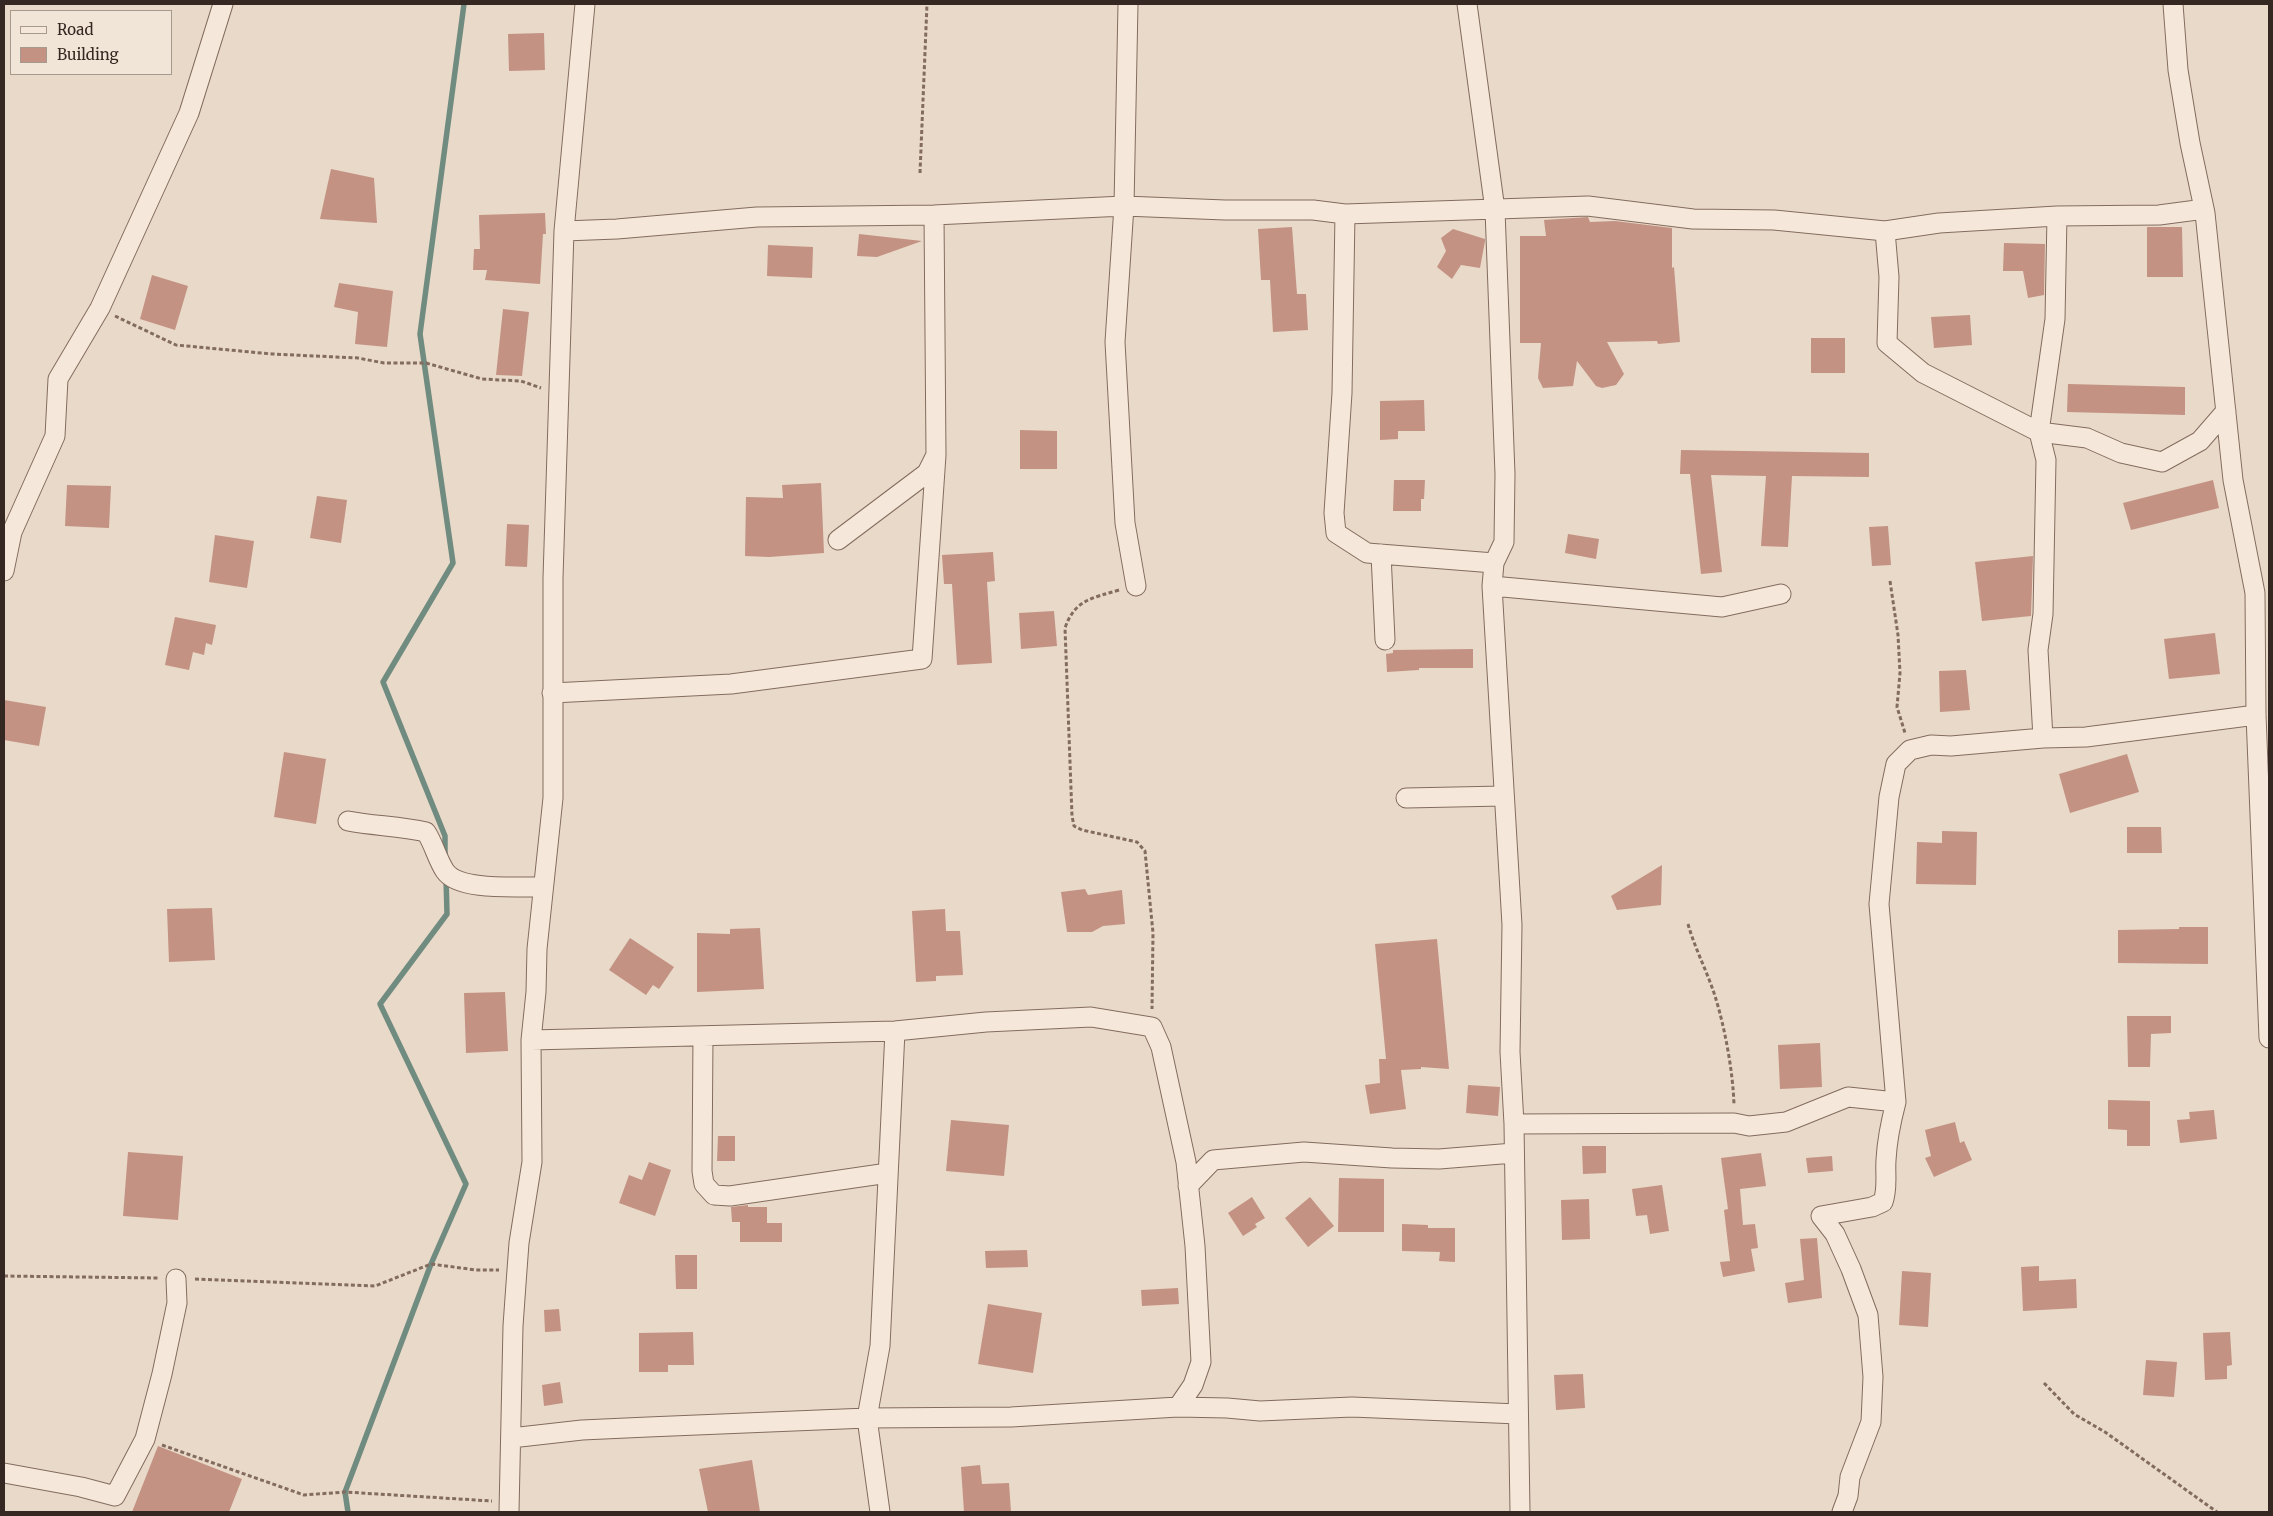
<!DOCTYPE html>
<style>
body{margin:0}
#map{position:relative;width:2273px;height:1516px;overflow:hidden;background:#e9d9c8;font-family:Merriweather,serif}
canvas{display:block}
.frame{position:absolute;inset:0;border:5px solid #352721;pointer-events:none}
.legend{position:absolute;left:10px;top:10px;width:162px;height:65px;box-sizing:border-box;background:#f1e5d7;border:1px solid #a6998e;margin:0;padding:6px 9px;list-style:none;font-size:15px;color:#352721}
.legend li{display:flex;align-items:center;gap:10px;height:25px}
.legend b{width:25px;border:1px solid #a6998e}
</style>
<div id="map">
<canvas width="2273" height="1516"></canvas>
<div class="frame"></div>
<ul class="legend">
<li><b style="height:6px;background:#f5e8da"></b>Road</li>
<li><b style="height:14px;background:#c39283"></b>Building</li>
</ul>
</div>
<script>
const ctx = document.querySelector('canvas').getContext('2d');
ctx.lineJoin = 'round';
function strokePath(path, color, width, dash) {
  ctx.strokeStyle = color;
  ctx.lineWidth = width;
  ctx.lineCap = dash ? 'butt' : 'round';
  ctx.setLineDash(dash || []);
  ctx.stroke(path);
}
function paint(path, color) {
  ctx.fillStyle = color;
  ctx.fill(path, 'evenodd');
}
const stream = new Path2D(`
 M445,858V836L383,682L453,563L420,334L464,4
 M348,1512L345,1492L431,1264L466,1184L380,1004L447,914L446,877`);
const building = new Path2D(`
 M544,33L545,70L509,71L508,34Z
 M331,169L374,178L377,223L320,219Z
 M545,213L546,234H543L540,284L485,280L487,270H473L474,249H480L479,215Z
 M1588,217L1590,222L1615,221L1672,228V268L1674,267L1680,342L1658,344L1657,341L1607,342L1624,374L1616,385L1602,388L1596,386L1577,361L1573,386L1543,388L1538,378L1541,343H1520V236H1546L1544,220Z
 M1292,227L1297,294H1306L1308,330L1273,332L1270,280H1261L1258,229Z
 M2147,227H2182L2183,277H2147Z
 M1453,229L1485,239V241L1480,268L1461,265L1452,279L1437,267L1446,251L1441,238Z
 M859,234L922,241L877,257L857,256Z
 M2004,243L2045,244L2044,295L2028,298L2023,271H2003Z
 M768,245L813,247L812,278L767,276Z
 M152,275L188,286L175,330L140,319Z
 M339,283L393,291L387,347L355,344L358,312L334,307Z
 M503,309L529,312L522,376L496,375Z
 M1970,315L1972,345L1934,348L1931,317Z
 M1811,338H1845V373H1811Z
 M2068,384L2185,387V415L2067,412Z
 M1424,400L1425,431H1398V439L1380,440V401Z
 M1020,430L1057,431V469H1020Z
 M1681,450L1869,453V477L1792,476L1788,547L1761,546L1766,476L1711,475L1722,572L1701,574L1690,474H1680Z
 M1394,480H1425L1424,499H1421V511H1393Z
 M2213,480L2219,508L2131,530L2123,503Z
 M821,483L824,553L769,557L745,556L746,497L783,498L782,485Z
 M67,485L111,486L109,528L65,526Z
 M317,496L347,500L341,543L310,538Z
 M507,524L529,525L527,567L505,566Z
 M1888,526L1891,565L1872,566L1869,527Z
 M1568,534L1599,539L1596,559L1565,553Z
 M215,535L254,541L247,588L209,582Z
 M993,552L995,581L987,582L992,663L957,665L952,584H944L942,555Z
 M2033,556L2031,616L1982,621L1975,562Z
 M1054,611L1057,646L1021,649L1019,613Z
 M175,617L216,625L212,645L206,643L204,655L193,652L189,670L165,665Z
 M2215,633L2220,674L2169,679L2164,639Z
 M1473,649V668H1419V670L1387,672L1386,654L1393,653V650Z
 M1966,670L1970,710L1940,712L1939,671Z
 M4,700L46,707L39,746L4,740Z
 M284,752L326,759L316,824L274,817Z
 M2127,754L2139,792L2070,813L2059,774Z
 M2127,827H2161L2162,853H2127Z
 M1942,831L1977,832L1976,885L1916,884L1917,842L1942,843Z
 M1662,865L1661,905L1617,910L1611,896Z
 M1085,889L1088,895L1122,890L1125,924L1103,926L1092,932H1067L1061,892Z
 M212,908L215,960L169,962L167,909Z
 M945,909L946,931H960L963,975L936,976V981L916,982L912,911Z
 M2179,927H2208V964L2118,963V930L2179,929Z
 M760,928L764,989L697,992V933L730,934V929Z
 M630,938L674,967L659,989L653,985L646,995L609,970Z
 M1437,939L1449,1069L1421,1067V1069L1401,1070L1406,1109L1370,1114L1365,1085L1380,1083L1379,1059H1386L1375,944Z
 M505,992L508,1051L466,1053L464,993Z
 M2127,1016H2171V1033L2151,1034L2150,1067H2128Z
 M1820,1043L1822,1087L1780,1089L1778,1045Z
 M1468,1085L1500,1087L1498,1116L1466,1113Z
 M2108,1100L2150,1101V1146H2127V1130L2108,1129Z
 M2214,1110L2217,1139L2180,1143L2177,1120L2190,1119L2189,1112Z
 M951,1120L1009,1125L1004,1176L946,1171Z
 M1955,1122L1960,1143L1964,1141L1972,1160L1934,1177L1925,1158L1931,1156L1925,1130Z
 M718,1136H735V1161H717Z
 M1582,1146H1606V1173L1583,1174Z
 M128,1152L183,1156L178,1220L123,1216Z
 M1761,1153L1766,1186L1740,1189L1743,1225L1755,1224L1758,1248L1751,1249L1755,1271L1723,1277L1720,1262L1730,1261L1724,1210L1728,1209L1721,1158Z
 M1832,1156L1833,1171L1808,1173L1806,1158Z
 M649,1162L671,1170L655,1216L619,1203L629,1175L642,1180Z
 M1339,1178L1384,1179V1232H1338Z
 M1662,1185L1669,1231L1650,1234L1647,1215L1636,1216L1632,1189Z
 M1252,1197L1265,1218L1255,1224L1257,1227L1243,1236L1228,1213Z
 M1310,1197L1334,1226L1308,1247L1285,1218Z
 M1589,1199L1590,1239L1562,1240L1561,1200Z
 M748,1205V1207H767V1223H782V1242H740V1222H732L731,1207Z
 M1402,1224L1428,1225V1228H1455V1262L1439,1261L1440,1252L1402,1251Z
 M1817,1238L1822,1298L1788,1303L1785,1283L1804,1280L1800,1239Z
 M1027,1250L1028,1267L986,1268L985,1251Z
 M675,1255H697V1289H676Z
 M2039,1266V1281L2076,1279L2077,1308L2023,1311L2021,1267Z
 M1902,1271L1931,1273L1928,1327L1899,1325Z
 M1178,1288L1179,1304L1142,1306L1141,1290Z
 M988,1304L1042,1313L1033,1373L978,1364Z
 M559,1309L561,1331L545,1332L544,1310Z
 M693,1332L694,1365H668V1372H639V1333Z
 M2230,1332L2232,1365L2227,1366V1379L2205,1380L2203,1333Z
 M2146,1360L2177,1362L2174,1397L2143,1395Z
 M1583,1374L1585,1408L1556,1410L1554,1375Z
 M560,1382L563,1403L544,1406L542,1385Z
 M158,1446L242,1479L229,1512H132Z
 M752,1460L760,1512H708L699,1469Z
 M980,1465L982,1484L1009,1483L1011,1512H964L961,1467Z`);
const path = new Path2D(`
 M920,173L927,4
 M115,316L176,345L272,354L358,358L384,363H426L482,379L521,381L541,388
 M1890,581L1898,635L1900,673L1897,707L1905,733
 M1119,590C1093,598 1075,599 1065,628L1072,816L1074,826L1082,830L1137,842L1145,851L1153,933L1152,1009
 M1688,924C1695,949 1707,971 1715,996C1725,1028 1733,1072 1734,1105
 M4,1276L159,1278
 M195,1279L375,1286L431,1264L476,1270H499
 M2044,1383L2074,1414L2105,1432L2217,1512
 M162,1445L304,1495L345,1492L492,1501`);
const minor = new Path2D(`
 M1128,4L1124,206L1115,342L1125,523L1136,586
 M1467,4L1495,210L1505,474L1504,542L1494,563L1492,586L1512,925L1510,1052L1514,1124L1520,1512
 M2173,4L2178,70L2190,143L2205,213L2233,480L2255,593L2256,715L2269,1038
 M1345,214L1342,393L1334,513L1336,533L1367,553L1494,563
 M2057,216L2055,319L2039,432L2087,438L2121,453L2162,462L2200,441L2226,411
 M564,231L617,229L757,217L934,215L1124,206L1225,210H1313L1345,214L1588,206L1693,219L1774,220L1885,231L1939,223L2057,216L2159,215L2197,210L2205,213
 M1885,231L1889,277L1887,343L1923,373L2039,432L2046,460L2043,614L2038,650L2043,738
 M838,540L927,473L936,455L934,215
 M1381,554L1385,640
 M4,571L12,532L55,436L58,379L100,308L189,113L223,4
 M1492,586L1722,607L1781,594
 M552,693L731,684L922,659L936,455
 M1406,798L1503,796
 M348,821C374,826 400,826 426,832C434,844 437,859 445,871C459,892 521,886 543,887
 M703,1036L702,1171L704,1184L714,1195L730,1196L888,1173
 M531,1040L895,1031L986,1022L1091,1017L1152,1027L1161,1047L1186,1162L1195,1246L1201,1362L1193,1385L1178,1407
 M1514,1124L1734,1123L1749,1126L1786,1122L1848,1097L1896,1102
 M1188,1186L1213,1160L1304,1152L1392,1158L1439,1159L1514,1153
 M511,1438L582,1430L648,1427L867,1418L1011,1417L1178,1407L1227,1408L1260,1411L1352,1407L1518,1414
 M4,1473L81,1487L115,1496L145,1439L162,1374L177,1303L176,1279
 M509,1512L513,1326L517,1270L519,1243L532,1162L531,1040L536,992L537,949L553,798V578L564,231L585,4
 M880,1512L867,1418L880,1346L895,1031
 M1842,1512L1848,1496L1850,1477L1871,1422L1873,1377L1868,1315L1851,1269L1835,1234L1821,1216L1872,1207L1883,1202C1888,1188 1885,1175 1886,1160C1887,1140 1891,1121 1896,1102L1879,904L1889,797L1896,764L1910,750L1931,745L1951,746L2043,738L2086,737L2256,715`);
strokePath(stream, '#708b80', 5.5);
paint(building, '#c39283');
strokePath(minor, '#836c5f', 21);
strokePath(path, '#836c5f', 3, [4, 2.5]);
strokePath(minor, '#f5e8da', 19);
</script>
